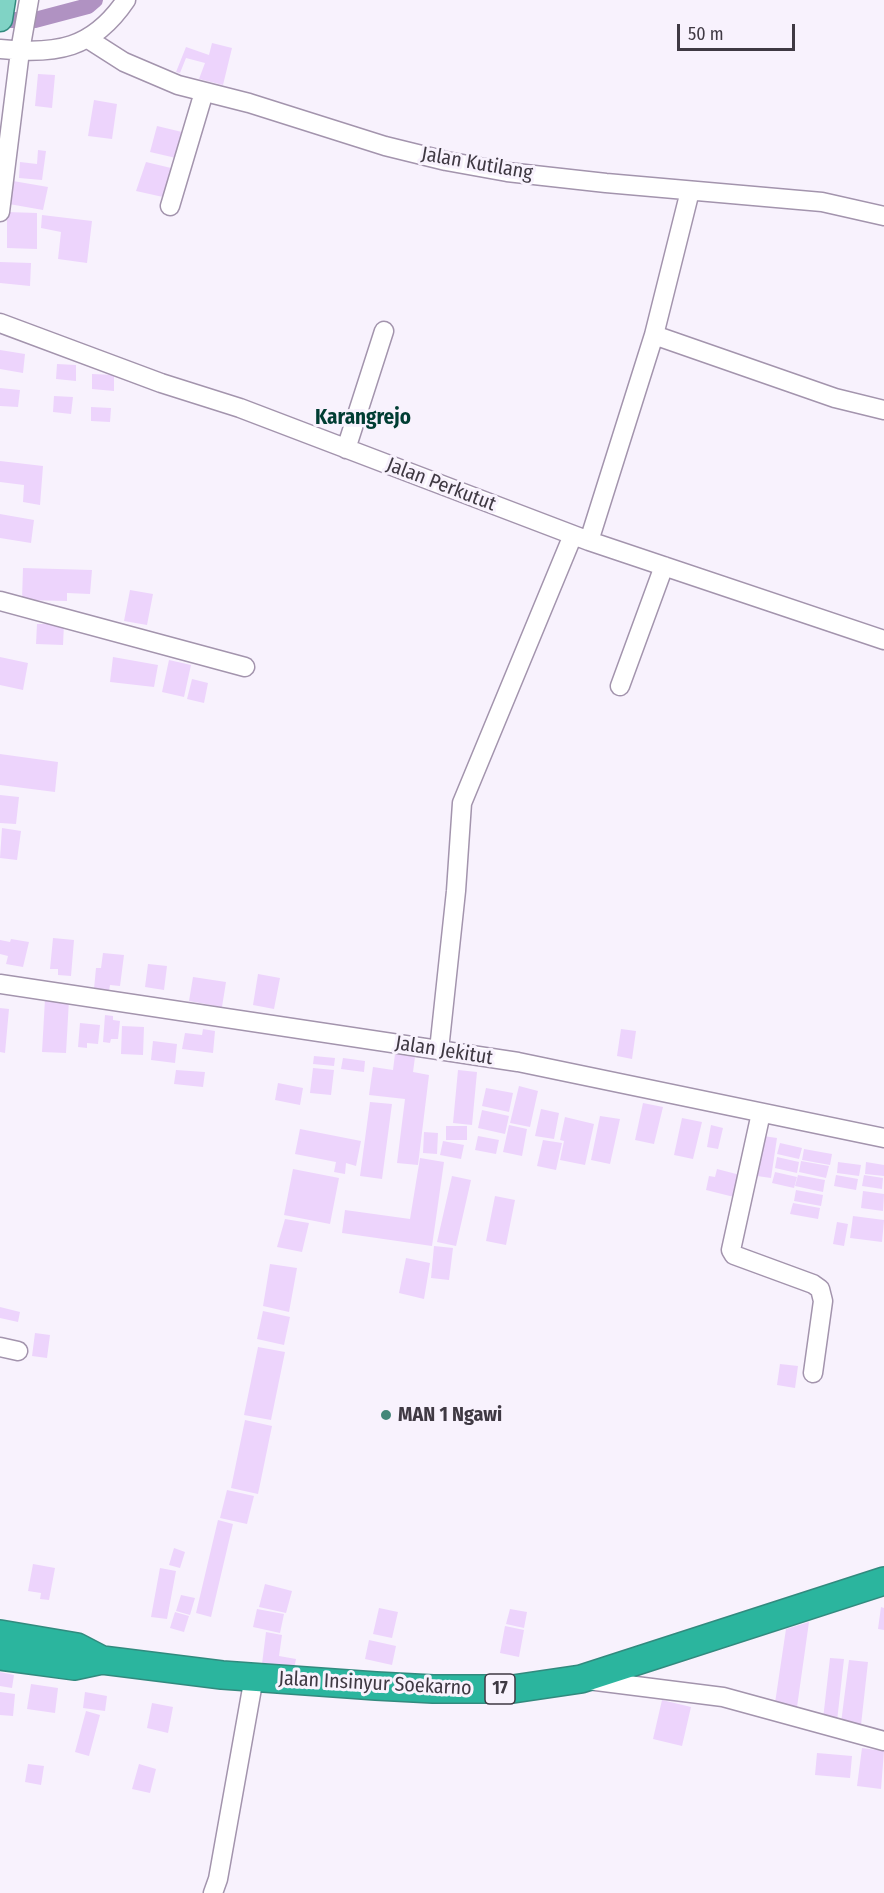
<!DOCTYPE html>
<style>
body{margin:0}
#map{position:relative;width:884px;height:1893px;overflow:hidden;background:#f8f2fd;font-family:"Fira Sans Condensed",sans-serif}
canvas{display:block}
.scale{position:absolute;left:677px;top:24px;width:118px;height:27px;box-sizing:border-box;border:3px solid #3f3943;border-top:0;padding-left:8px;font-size:18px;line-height:21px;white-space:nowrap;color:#3f3943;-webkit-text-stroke:4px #f8f2fd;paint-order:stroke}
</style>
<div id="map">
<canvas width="884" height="1893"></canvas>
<div class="scale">50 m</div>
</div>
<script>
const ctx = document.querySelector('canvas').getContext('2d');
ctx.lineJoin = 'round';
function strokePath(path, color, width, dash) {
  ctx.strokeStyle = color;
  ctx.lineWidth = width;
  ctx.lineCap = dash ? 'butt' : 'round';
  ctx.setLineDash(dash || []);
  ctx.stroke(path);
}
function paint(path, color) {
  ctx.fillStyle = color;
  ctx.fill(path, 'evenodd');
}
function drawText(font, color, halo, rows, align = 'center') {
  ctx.font = font + ' "Fira Sans Condensed",sans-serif';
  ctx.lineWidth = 6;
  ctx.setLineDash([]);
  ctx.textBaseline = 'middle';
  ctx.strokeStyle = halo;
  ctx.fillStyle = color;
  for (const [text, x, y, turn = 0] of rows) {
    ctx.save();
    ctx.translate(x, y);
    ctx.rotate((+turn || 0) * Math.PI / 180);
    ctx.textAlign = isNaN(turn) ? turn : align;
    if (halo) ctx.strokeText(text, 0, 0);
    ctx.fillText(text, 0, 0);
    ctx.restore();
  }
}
const canal = new Path2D(`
 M0,20H35L88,6L95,0`);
const building = new Path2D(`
 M212,43L232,48L223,85L199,79L205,63L186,58L180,73L176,72L186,47L209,55Z
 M38,74L55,75L52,108L35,106Z
 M94,100L117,104L112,139L88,136Z
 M157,126L182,132L176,158L150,152Z
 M38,150L46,151L42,180L19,178L20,162L37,164Z
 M146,162L171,168L163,197L136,191Z
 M13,181L48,187L43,210L9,204Z
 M7,212L37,213V249L7,248Z
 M42,215L92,221L87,263L58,259L61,232L41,228Z
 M0,262L31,263L30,286L0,283Z
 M0,350L25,354L23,373L0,369Z
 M57,364L76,365V381L56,379Z
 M92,374L114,375V391L92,389Z
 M0,388L20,390L18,407L0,406Z
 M54,396L73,397L71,414L53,412Z
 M91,407L111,408L110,422L91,421Z
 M0,461L43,466L40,505L23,502L24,485L0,482Z
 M0,514L34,520L31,543L0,538Z
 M23,568L92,570L90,594L67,593V601L22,600Z
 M130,590L153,594L147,625L124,621Z
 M37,624H64L63,645L36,644Z
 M0,657L28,663L23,690L0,685Z
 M113,657L158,665L154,687L110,682Z
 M169,660L191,665L184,697L162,692Z
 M192,679L208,683L204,703L187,699Z
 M0,754L58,762L55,792L0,785Z
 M0,795L19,797L16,824L0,823Z
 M2,828L21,831L17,860L0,858Z
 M53,938L74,940L71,976L58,975V969H50Z
 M11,939L29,942L23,967L6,964L8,956L0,954V940L10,942Z
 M103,953L124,955L120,986L110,985L109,991L94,989L96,968H101Z
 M148,964L167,966L164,990L145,987Z
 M258,974L280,978L274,1009L253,1005Z
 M193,977L226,982L222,1007L189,1001Z
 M45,999L69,1000L66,1053L42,1052Z
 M0,1008L9,1009L5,1053L0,1052Z
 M105,1015L113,1016V1020L120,1021L118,1039H111L110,1043L103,1042Z
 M80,1023L100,1025L98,1044L87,1043V1048L78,1047Z
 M122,1026L144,1027L143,1055L121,1054Z
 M203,1029L215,1031L213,1053L182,1049L185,1033L202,1035Z
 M621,1029L636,1031L632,1059L617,1056Z
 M153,1041L177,1044L175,1063L151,1060Z
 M395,1054L415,1057L413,1072L429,1075L418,1165L397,1163L405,1099L369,1095L373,1067L393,1070Z
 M314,1056L335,1058L334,1066L313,1064Z
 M343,1058L365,1061L364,1072L341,1069Z
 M313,1068L334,1070L331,1095L310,1093Z
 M176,1070L205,1072L203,1087L174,1084Z
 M458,1070L477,1072L472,1125L453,1123Z
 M278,1083L303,1088L300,1105L275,1100Z
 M519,1086L538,1091L530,1127L510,1123Z
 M486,1088L513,1093L509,1112L482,1106Z
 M370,1102L392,1104L382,1179L360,1176Z
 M643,1103L663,1107L654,1144L635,1140Z
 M541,1109L559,1113L554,1139L535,1136Z
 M482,1110L509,1116L505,1134L478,1128Z
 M600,1116L620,1119L610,1164L591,1160Z
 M565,1117L594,1124L585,1165L560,1160L564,1141L560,1140Z
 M682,1118L702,1122L693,1159L674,1155Z
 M509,1125L527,1129L522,1156L503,1152Z
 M711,1125L723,1128L718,1149L707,1147Z
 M446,1126H467V1140H446Z
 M300,1129L361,1141L356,1166L346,1163L345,1174L334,1172L336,1162L295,1154Z
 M424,1132L438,1133L437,1154L423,1153Z
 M478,1136L499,1140L496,1154L475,1150Z
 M763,1136L777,1138L771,1178L757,1176Z
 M543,1140L562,1143L556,1170L537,1166Z
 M443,1141L464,1145L461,1159L440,1155Z
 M780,1143L802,1148L799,1159L777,1154Z
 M804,1149L832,1154L830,1165L802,1160Z
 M777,1157L799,1162L797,1173L775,1168Z
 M420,1158L444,1162L432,1246L342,1233L345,1210L410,1219Z
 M801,1161L829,1166L826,1178L799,1172Z
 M838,1162L861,1165L859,1176L837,1173Z
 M866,1162L884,1165V1176L865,1174Z
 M293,1169L339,1178L330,1224L284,1215Z
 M717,1169L744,1176L738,1198L706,1190L709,1176L715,1177Z
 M775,1172L797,1177L794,1188L772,1183Z
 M798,1175L825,1180L823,1192L795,1186Z
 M836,1175L858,1179L856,1190L834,1186Z
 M864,1175L883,1178L882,1189L862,1186Z
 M452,1176L471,1180L456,1246L437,1242Z
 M796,1190L823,1195L821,1206L794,1201Z
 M863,1191L884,1194L883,1211L861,1208Z
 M495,1196L515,1200L506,1245L486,1241Z
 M793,1203L820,1208L818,1219L790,1214Z
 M853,1216L884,1220L882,1242L850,1238Z
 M285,1219L309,1223L302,1252L277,1247Z
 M837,1222L848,1224L844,1246L833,1244Z
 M434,1246L453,1248L449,1280L431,1278Z
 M406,1258L430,1263L424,1299L399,1293Z
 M270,1264L297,1268L289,1312L263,1306Z
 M0,1307L20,1312L18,1322L0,1318Z
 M263,1311L290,1317L284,1345L257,1339Z
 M35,1333L50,1335L47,1358L32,1356Z
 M258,1347L285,1352L271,1420L244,1415Z
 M780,1364L798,1366L795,1388L777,1385Z
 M245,1420L272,1426L258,1494L231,1488Z
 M227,1490L254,1496L247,1524L220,1518Z
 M218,1520L233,1524L211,1617L196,1613Z
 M174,1548L185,1552L180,1568L169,1565Z
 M33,1564L55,1568L49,1600L40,1599L41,1593L28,1591Z
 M160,1568L176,1571L167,1619L151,1617Z
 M265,1584L292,1591L286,1613L259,1607Z
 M181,1595L195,1598L190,1615L176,1611Z
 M881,1607L884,1608V1630L878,1629Z
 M379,1608L398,1612L392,1638L373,1634Z
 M257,1609L284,1614L280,1633L253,1627Z
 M510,1609L527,1612L524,1628L506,1624Z
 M175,1612L189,1616L184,1632L170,1628Z
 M809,1622L797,1707L775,1703L786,1629Z
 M505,1626L524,1630L519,1657L500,1653Z
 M266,1632L282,1635L279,1656L296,1659L294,1669L262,1664Z
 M369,1640L396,1646L392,1665L365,1659Z
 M830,1658L844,1659L837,1721L823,1719Z
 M849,1660L868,1662L861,1725L841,1723Z
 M0,1672L14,1675L12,1688L0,1686Z
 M31,1684L58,1688L55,1713L27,1709Z
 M0,1692L15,1694L13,1716L0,1715Z
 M85,1692L107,1696L105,1711L83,1708Z
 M662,1700L691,1707L682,1746L653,1739Z
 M152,1703L173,1707L168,1733L147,1728Z
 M86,1711L100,1715L89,1756L75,1752Z
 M862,1748L884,1751L881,1789L857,1786Z
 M817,1753L852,1756L850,1778L815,1775Z
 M28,1764L44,1766L41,1785L25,1782Z
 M139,1764L156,1769L150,1793L132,1789Z`);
const minor = new Path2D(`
 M88,39L124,62L178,85L249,103L385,146L446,161L507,172L606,183L822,202L884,216
 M0,49C56,55 93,49 126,0
 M170,206L204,92
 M0,212L20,51L29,0
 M0,323L161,383L240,408L589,541L884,640
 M654,335L835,398L884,410
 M346,449L384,331
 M589,541L654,335L690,191
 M0,601L245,667
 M620,686L664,566
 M0,984L518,1062L884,1138
 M439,1050L456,891L462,803L573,535
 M761,1113L731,1250L734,1255L813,1284L820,1289L823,1301L813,1373
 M0,1347L18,1351
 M588,1680L723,1697L884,1741
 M213,1893L218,1879L254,1677`);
const major = new Path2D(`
 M0,19L3,0`);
const highway = new Path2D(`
 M0,1634L77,1647L102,1660
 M0,1656L74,1666L102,1660L222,1675L376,1686L433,1689H513L581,1679L884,1581`);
const markers = [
 [386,1415,6,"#448779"]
];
const shields = [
 [500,1689,30]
];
const shieldNames = [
 ["17",500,1689]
];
const streetNames = [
 ["Jalan Kutilang",477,164,10],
 ["Jalan Perkutut",441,485,21],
 ["Jalan Jekitut",444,1051,9],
 ["Jalan Insinyur Soekarno",375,1684,3]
];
const poiNames = [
 ["MAN 1 Ngawi",398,1415]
];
const neighbourhoodNames = [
 ["Karangrejo",363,418]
];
strokePath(canal, '#b092c2', 16);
paint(building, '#edd4fc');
strokePath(minor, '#a394ad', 21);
strokePath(major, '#328a7e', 27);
strokePath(highway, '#328a7e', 30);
strokePath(minor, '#fff', 18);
strokePath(major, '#80d3c5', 24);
strokePath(highway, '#2bb59e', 27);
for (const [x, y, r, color] of markers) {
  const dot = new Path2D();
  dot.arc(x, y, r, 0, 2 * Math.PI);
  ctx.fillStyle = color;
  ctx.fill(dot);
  strokePath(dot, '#f8f2fd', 2);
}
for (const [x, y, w] of shields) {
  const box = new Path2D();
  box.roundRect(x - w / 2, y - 15, w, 30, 4.5);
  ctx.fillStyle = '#f8f2fd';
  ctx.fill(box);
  strokePath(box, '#3f3943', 1.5);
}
drawText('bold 18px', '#3f3943', null, shieldNames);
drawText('20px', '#3f3943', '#f8f2fd', streetNames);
drawText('bold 20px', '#3f3943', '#f8f2fd', poiNames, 'left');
drawText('bold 21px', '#003d33', '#f8f2fd', neighbourhoodNames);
</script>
